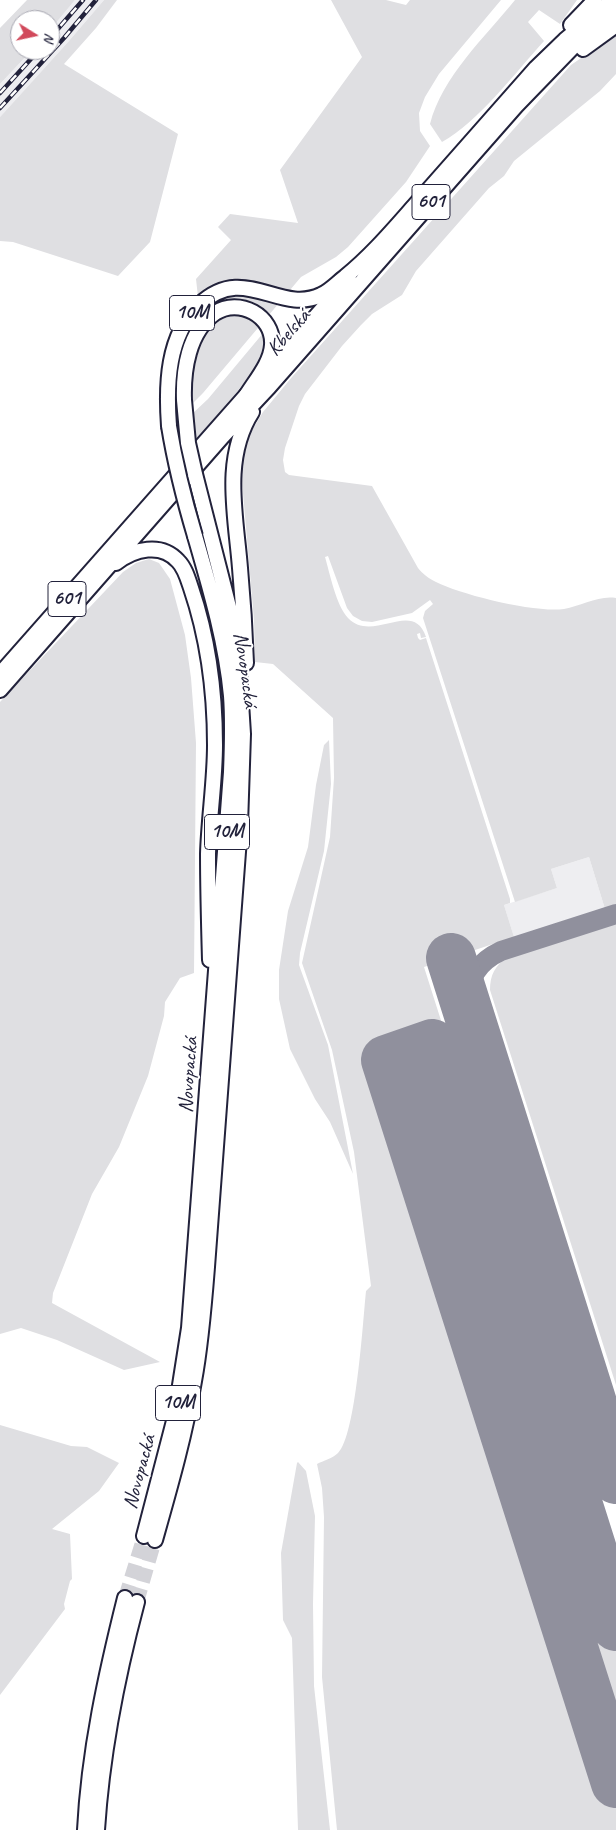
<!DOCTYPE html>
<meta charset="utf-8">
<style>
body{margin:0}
#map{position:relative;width:616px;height:1830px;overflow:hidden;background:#fff;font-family:Caveat,sans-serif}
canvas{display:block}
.north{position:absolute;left:10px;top:10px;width:50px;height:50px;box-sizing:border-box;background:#fff;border:1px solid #a7a7b1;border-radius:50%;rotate:100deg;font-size:14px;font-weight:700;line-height:20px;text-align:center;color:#22223b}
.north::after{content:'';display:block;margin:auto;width:18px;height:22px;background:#d1495b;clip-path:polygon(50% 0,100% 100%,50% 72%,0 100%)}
</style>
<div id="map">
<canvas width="616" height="1830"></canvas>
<div class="north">N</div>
</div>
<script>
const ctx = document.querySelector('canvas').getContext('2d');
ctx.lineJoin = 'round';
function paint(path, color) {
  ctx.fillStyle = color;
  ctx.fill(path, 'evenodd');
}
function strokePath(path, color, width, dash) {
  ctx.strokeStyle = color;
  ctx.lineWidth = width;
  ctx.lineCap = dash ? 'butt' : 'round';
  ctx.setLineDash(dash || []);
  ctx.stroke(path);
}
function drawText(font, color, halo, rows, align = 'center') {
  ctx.font = font + ' Caveat,sans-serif';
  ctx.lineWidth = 4;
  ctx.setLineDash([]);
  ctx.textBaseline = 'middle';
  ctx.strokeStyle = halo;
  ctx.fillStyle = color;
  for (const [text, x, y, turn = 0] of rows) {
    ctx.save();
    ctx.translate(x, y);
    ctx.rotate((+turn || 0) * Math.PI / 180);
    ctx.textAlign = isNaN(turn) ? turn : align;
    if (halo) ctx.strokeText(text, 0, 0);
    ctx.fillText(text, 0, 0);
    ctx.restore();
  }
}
const built = new Path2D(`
 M75,0H104L68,42L0,117V84L32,50H50V30Z
 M589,857L605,909L514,937L504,905L557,888L551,869Z`);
const green = new Path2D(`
 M27,0H75L50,30V20H20V50H32L0,84V28Z
 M104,0H117L96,28L64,64L178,134L150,242L118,276L13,242L0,241V117L68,42Z
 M331,0H386L406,5L410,0H501L439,74L425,97L419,113L420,131L430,146L406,182L348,247L336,257L301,277L203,393L192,404C190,371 192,339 220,316L198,297L196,279L231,240L218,227L230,214L298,223L280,170L362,57Z
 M515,0H577L560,24L539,10L528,22L544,41C516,72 478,122 442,142L430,124C442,77 485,37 515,0Z
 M616,34V74L600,91L514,161L504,176L489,188L416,271L402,295L372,314L361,325L342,346L305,394L299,406L285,448L283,460L285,472L289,475L372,486L418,568C423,574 428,578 436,582C462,595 535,613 564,609C581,606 599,595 616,598V906L605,909L589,857L551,869L557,888L515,902L423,618L425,611L433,604L430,600L412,613L372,622L362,621L353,616L347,608L328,556L325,557C330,574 336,605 348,618C373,644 413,598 426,637L421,638L420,633L417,634L418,638L420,640L426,638L510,899V903L504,905L514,937L424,967L616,1571V1830H337L322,1677L324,1517L322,1488L317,1464C323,1461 333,1458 338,1453C356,1436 363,1320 366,1291L371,1286L354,1152L332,1050L302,963L330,837L334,778L333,718L273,664L255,662L254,620L241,470L248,437L263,412L292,377L571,65Z
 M264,332L266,344L265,345L263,357L257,369L196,439L192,414L208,399Z
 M149,559L159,563L170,579L185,635L191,678L196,743L194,973L180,978L165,1002L164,1016L148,1076L119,1147L92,1194L53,1293L52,1303L160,1362L124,1370L57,1340L21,1328L0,1334V702L123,572L136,563Z
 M329,740L331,784L324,851L300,953L299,965L328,1045L353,1174L330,1122L315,1099L290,1049L279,999V970L288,911L308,847L316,785L324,745Z
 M616,922V1385L490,990C490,975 495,966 507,957Z
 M0,1425L71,1446L87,1447L119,1463L99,1491L52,1529L70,1534L72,1579L70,1581L64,1604L65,1609L0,1695Z
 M298,1462L306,1471L315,1516L313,1604L314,1686L330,1830H298L292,1638L283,1620L281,1553L297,1463Z`);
const taxiway = new Path2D(`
 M490,1078C476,1034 444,978 501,951L616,914
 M583,1368L604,1434L607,1442L616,1453`);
const runway = new Path2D(`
 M451,958L616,1479
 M616,1626L432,1044L386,1060L616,1783`);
const trunkTunnel = new Path2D(`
 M125,1598L144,1536
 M137,1602L155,1540`);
const primary = new Path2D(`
 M0,674L349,279`);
const trunk = new Path2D(`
 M571,25L595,0
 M583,49L616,25
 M184,400C183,371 188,332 215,313C239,297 274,316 272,345C271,363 255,381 246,396
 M169,426C166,385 167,336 199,305C244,262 279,315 321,295C330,291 337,283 345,277C372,255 393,230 416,204C456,159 496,113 536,68L565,40L613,0
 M116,563C134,549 161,542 178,561C185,568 188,579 191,588C208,638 215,692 215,745C215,781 209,818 208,854C208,890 209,925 210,960
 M246,663C245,632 243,600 240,568C236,516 222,459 252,412
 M0,690L223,436L269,387L516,106L577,43L616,11
 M144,1536L175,1417L189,1328L231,772C232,747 233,722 231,696C226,642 210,588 195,536
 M155,1540C170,1487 185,1435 194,1381C201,1344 204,1305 207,1267L240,825L243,734L239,671L231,615L195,474
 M85,1830C89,1751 106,1674 125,1598
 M97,1830C102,1752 117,1677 137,1602`);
const rail = new Path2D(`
 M50,38L83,0
 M0,93L39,50
 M0,108L64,38L96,0`);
const trunkBridge = new Path2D(`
 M184,400L188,443L195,474
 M169,426C175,463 184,499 195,536`);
const shields = [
 [431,202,38],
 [192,313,45],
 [67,599,38],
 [227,832,45],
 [178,1403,45]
];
const shieldNames = [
 ["601",431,202],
 ["10M",192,313],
 ["601",67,599],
 ["10M",227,832],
 ["10M",178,1403]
];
const streetNames = [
 ["Kbelská",289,333,-49],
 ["Novopacká",245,670,82],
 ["Novopacká",189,1075,-86],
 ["Novopacká",140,1472,-75]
];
paint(built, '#eeeef1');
paint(green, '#dfdfe2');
strokePath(taxiway, '#90909d', 20);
strokePath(runway, '#90909d', 50);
strokePath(trunkTunnel, '#d3d3d8', 14, [14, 7]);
strokePath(primary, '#22223b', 18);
strokePath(trunk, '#22223b', 18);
strokePath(primary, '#fff', 14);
strokePath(trunk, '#fff', 14);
strokePath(rail, '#22223b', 4.5);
strokePath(rail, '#fff', 2.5, [8]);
strokePath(trunkBridge, '#22223b', 18, []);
strokePath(trunkBridge, '#fff', 14);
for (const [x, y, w] of shields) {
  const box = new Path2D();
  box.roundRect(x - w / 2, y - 17.5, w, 35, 4);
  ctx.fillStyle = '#fff';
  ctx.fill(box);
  strokePath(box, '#22223b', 1);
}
drawText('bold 20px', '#22223b', null, shieldNames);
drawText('21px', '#22223b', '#fff', streetNames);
</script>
